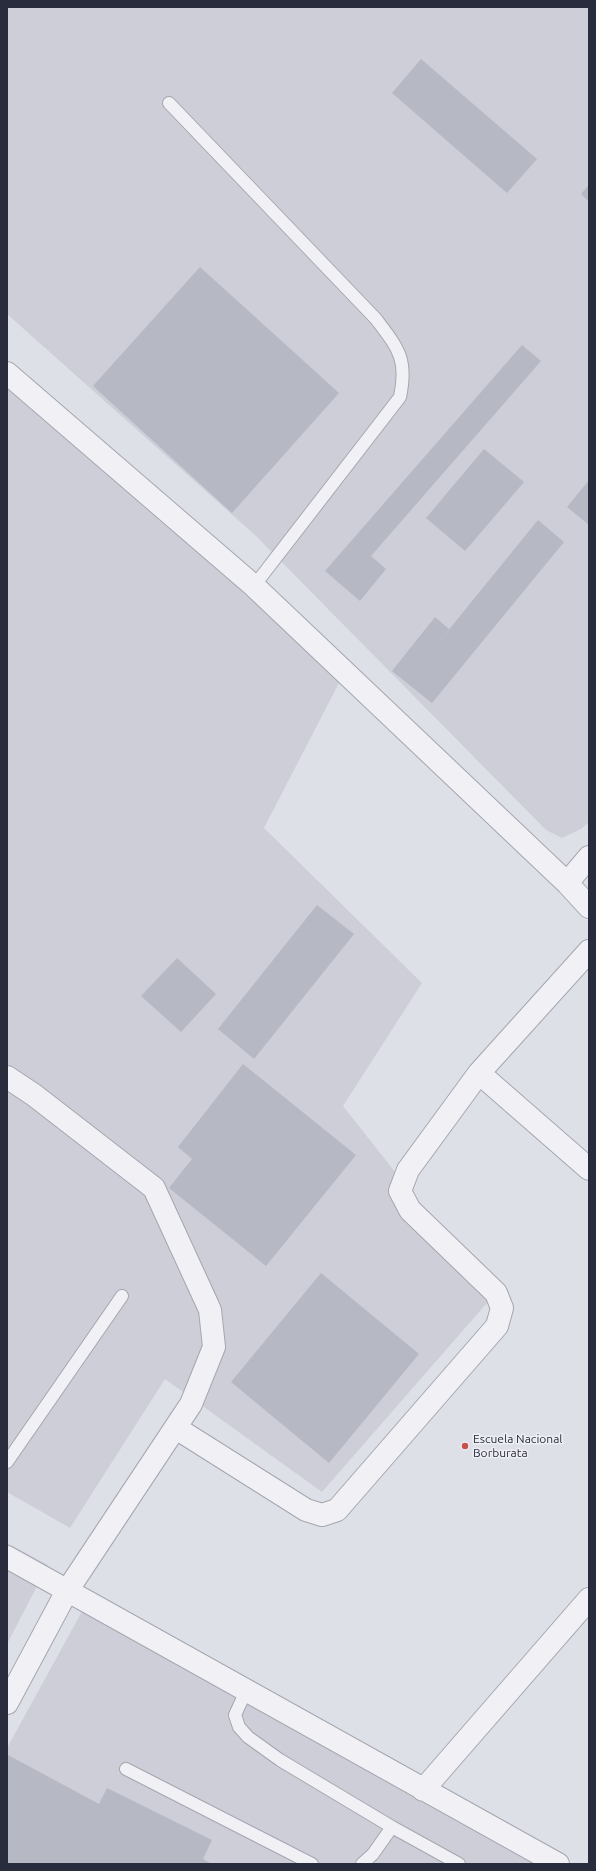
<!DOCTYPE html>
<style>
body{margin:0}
#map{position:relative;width:596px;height:1871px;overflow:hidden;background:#dee0e7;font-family:Ubuntu,sans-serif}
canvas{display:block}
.frame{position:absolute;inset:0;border:8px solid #292c3c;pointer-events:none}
</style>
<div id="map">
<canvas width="596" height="1871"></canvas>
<div class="frame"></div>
</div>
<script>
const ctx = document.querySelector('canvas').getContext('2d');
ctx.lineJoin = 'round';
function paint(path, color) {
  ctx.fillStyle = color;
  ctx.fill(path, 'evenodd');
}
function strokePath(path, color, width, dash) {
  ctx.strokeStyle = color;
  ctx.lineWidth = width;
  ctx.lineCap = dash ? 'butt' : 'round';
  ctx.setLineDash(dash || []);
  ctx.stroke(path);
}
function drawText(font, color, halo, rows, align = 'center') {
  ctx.font = font + ' Ubuntu,sans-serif';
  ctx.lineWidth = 3;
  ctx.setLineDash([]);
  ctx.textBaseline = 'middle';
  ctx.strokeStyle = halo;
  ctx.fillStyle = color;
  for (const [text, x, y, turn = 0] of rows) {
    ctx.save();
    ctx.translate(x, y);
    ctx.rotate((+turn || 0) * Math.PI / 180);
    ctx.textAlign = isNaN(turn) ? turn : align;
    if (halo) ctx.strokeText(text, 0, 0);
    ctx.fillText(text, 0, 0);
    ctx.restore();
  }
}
const built = new Path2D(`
 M7,7H589V822L581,829L562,838L546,830L255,535L7,314Z
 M7,385L224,566L340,681L264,828L422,983L343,1106L493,1296L322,1492L165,1379L70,1528L7,1492Z
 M7,1543L48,1565L7,1644Z
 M85,1606L556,1864H7V1748Z`);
const building = new Path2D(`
 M421,59L537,159L507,193L392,93Z
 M589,185V202L581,194Z
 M200,267L339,393L232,513L93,386Z
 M522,345L541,361L371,556L386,569L360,601L325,571Z
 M484,449L524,482L465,551L426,518Z
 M589,480V525L567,507Z
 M538,520L564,542L432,703L392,671L435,617L449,629L438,643Z
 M317,905L354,934L254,1059L218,1029Z
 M177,958L216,994L181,1032L141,996Z
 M243,1064L356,1155L266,1266L169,1188L192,1159L178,1147Z
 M321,1273L419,1354L329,1463L231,1382Z
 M8,1755L99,1804L107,1788L212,1840L203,1859L212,1864H7Z`);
const lane = new Path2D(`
 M169,103L376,319C398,348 408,359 400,397L254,586
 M7,1462L122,1296
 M246,1691L235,1715L239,1727L248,1737L280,1760L392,1827L459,1864
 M126,1769L312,1864
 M362,1864L373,1854L392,1827`);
const street = new Path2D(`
 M7,373L254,586L567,883L589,907
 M567,883L589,857
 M479,1073L589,1169
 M7,1077L34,1095L154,1188L210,1310L214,1347L191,1404L67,1591L7,1703
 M176,1428L306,1510L322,1515L337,1510L497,1326L502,1308L496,1293L410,1210L400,1191L408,1170L479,1073L589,951
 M7,1557L558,1864
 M423,1790L589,1599`);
const markers = [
 [465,1446,4,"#c3534c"]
];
const poiNames = [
 ["Escuela Nacional",473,1439],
 ["Borburata",473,1453]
];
paint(built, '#cdced8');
paint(building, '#b6b8c3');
strokePath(lane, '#a4a6b0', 14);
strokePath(street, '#a4a6b0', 24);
strokePath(lane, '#f1f1f5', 12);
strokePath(street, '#f1f1f5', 22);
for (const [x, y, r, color] of markers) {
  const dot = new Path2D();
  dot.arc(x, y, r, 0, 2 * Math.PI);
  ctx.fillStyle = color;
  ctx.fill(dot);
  strokePath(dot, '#eeeff4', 1.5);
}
drawText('12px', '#292c3c', '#eeeff4', poiNames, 'left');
</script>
